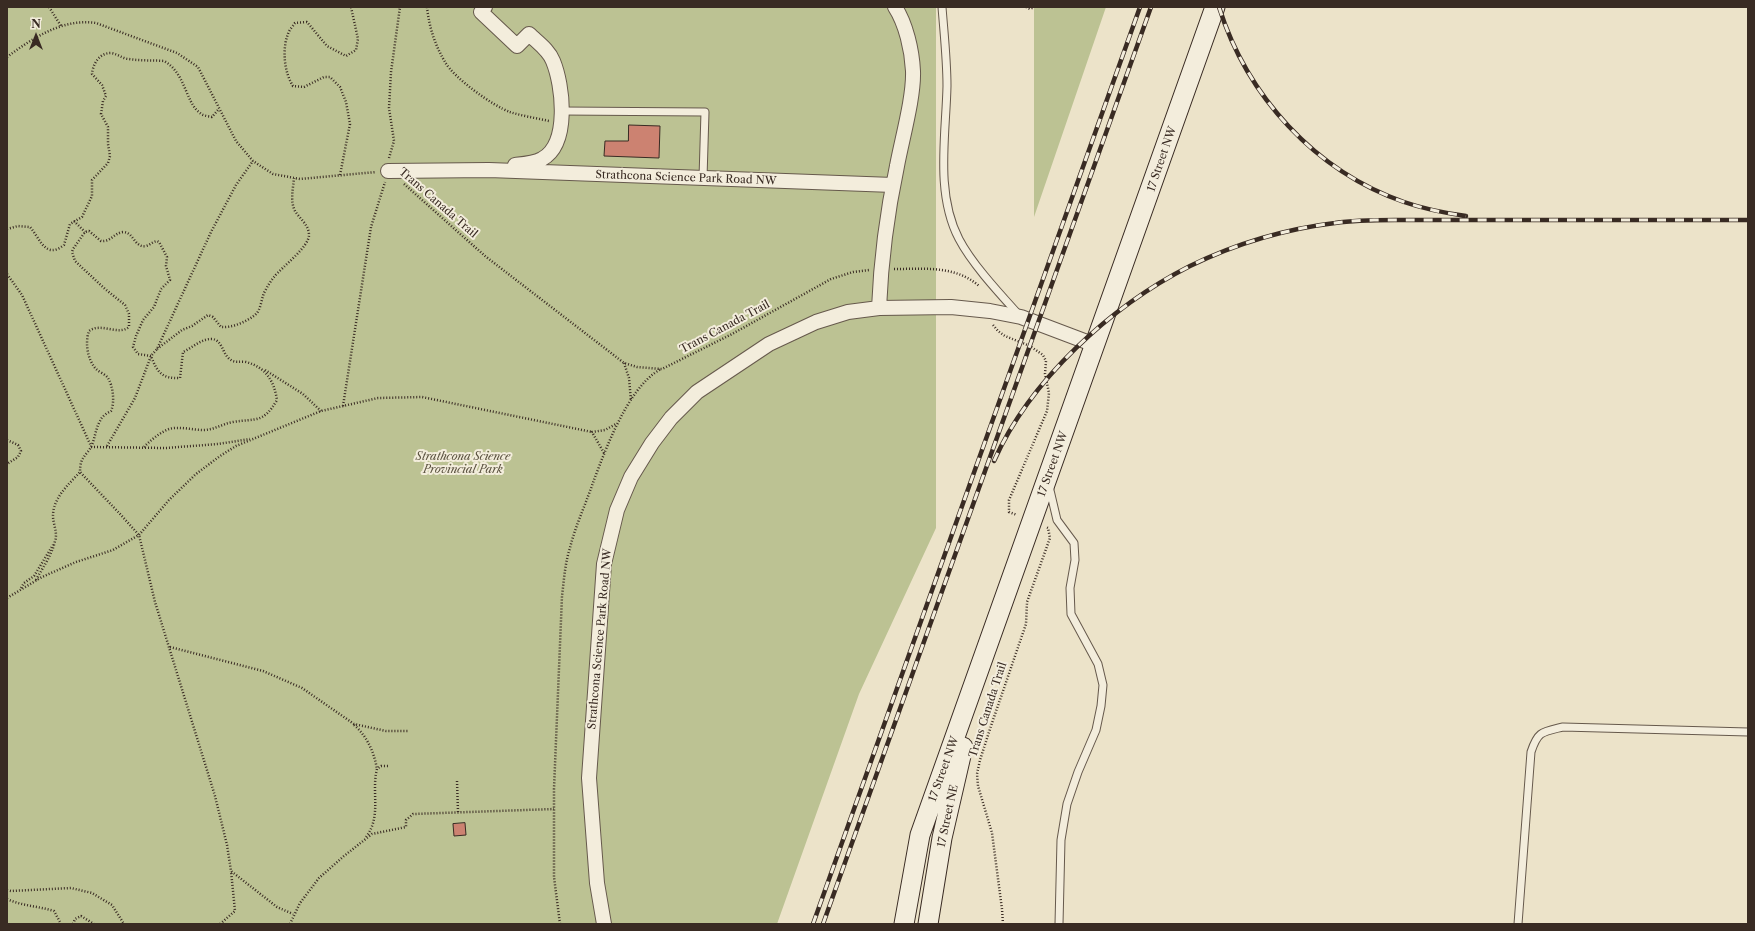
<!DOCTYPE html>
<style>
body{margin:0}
#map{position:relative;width:1755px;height:931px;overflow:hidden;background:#ece3c9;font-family:"Libre Caslon Text",serif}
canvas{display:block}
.frame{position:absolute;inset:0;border:8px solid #392b23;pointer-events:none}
.north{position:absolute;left:16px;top:16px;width:40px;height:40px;-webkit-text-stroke:3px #f3eddc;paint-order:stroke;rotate:0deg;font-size:11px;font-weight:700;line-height:16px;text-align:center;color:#392b23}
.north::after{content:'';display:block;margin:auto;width:14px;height:18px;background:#392b23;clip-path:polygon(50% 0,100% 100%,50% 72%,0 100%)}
</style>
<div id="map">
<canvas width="1755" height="931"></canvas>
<div class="frame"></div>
<div class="north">N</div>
</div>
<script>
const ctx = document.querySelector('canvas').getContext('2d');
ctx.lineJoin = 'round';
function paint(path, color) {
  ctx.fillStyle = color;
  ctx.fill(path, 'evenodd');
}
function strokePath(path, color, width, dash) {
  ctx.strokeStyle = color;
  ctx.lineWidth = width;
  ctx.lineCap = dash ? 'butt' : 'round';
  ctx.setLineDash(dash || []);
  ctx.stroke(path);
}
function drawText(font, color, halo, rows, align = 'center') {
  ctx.font = font + ' "Libre Caslon Text",serif';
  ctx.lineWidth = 4;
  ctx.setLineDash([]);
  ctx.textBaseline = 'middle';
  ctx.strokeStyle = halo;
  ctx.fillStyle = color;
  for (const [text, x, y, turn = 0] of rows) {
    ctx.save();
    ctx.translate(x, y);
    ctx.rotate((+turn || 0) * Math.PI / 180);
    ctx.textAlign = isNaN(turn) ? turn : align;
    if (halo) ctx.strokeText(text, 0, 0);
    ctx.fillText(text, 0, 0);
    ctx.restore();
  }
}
const green = new Path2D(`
 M7,7H936V528L859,694L777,924H7Z
 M1034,7H1106L1034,217Z`);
const building = new Path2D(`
 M629,125L660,126L659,158L604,156L605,141H628Z
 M465,823L466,835L454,836L453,824Z`);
const path = new Path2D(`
 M49,7L61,26
 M427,7C429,27 435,45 445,62C454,78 493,106 510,112C522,116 536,118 549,121
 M1026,7L1030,9L1034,7
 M7,57C33,38 63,18 96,23L177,53L198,67L236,141L253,161L273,174L300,179L376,172
 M389,158L394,141L389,108L391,72L400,7
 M340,175L350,124L346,102L340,87L330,77H324L304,87L293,86C284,72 282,49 288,34C289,30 293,26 295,23L307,22L327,46L346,56L356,50L358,39L351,7
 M404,184L485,256L624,363L637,367L662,369L732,334L831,279L853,272L869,270
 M74,221L85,232
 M7,229L18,226L30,227C40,238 45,260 64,245L70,224L82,217L92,196V180L108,163L110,156L108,144V127L101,114L103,101L106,96L102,85L92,74C93,64 99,53 111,53C118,54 123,59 129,59C141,61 152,60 164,61C186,73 185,102 200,113C203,116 208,116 212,117L218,110
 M894,269C924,269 955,265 979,286
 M7,274L22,295L91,446
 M993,325L998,331L1005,336L1030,346L1043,355L1046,361L1045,374L1049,393L1047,411L1009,500V512L1017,515
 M157,349L182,330L192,326L208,315L213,317L221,327C232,328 246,322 255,315C261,310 261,300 264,293C267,287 270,282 274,277C282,267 309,247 309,235C309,225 300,219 295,211C290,201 293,189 294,178
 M151,356L138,354L133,347L136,336L143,320L154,307L161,289L170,280L166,266L167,257L159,242L157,241C152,242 150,245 146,246C134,248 134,232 123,232C114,233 111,242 101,241L89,231L85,232L73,249L72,252L75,261L105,289L125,305L129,314V327C118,336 101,322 89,331C85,342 87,359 96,369C99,372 105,374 108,378C113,386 115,402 111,411C107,413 102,416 100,421C96,428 95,437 92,445C86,457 80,456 80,472L121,515L139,535L155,602L215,796L227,845L231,871L277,907L293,914
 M624,363L629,378L631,401
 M265,370L303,394L321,411
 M343,406L371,227L385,182
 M7,440L18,445L21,451L18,457L7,464
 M107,446L135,398L151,356L157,349L211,232L236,185L253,161
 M91,447L166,448L218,444L250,439
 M144,447C151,440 159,433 169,429C180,426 192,430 203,430C214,430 222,424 233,422C256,418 263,424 277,400C274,380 265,367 246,362C240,361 235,363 231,360C222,355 223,339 211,339C201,339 192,348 183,352L180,378C162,379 157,372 151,356
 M604,453L592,432L605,430L616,424
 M36,580C43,567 52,555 55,541C58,533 53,524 53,516C53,498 68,485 80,472
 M21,588L24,583L34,576L53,545
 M7,598L42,577L76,562L113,550L139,535L169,500L196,474L220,456L236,446L321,411L378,398L422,397L592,432
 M170,647L263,671L302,688L354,724L386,731H409
 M354,725C367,736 374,752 377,769
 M457,781L458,812
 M366,837C382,816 371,792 377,769L381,766H389
 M7,890L11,891L71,888L92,893L112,905L124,924
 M7,899C22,906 38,906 54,911L61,924
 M73,924L75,919L81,916L94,924
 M220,924L235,911L231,871
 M290,924L300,903L319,878L344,856L372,834L406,827V820L413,814L554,809
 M560,924L554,877V789L562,596C564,580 565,563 570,548C574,531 581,515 587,499C601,462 625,388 661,369
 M1003,924L1002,909L992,833L978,786L977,774L980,760L991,726L1026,624L1027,602L1050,538L1048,528L1046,527`);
const service = new Path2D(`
 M942,7C944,33 947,60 947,86C946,135 935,193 959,239C972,264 1000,294 1019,315
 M562,111L705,112L703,178
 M1049,486L1057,520L1074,543L1075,560L1070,588L1071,614L1098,664L1103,685L1101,706L1096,730L1078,772L1067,804L1061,840L1059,924
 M1518,924L1531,752C1538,731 1542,732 1563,727L1748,732`);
const minor = new Path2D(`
 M485,7L481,12L517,46L529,34C537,42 549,50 553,61C563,85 570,144 542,159C535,163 524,164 515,165
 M388,171L489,170L893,185
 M879,308C881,260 887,213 897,166C902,139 914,97 913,71C912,50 906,24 895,7
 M604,924L597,883L589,778L604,564L617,510L631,477L652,443L671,418L697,392L769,344L816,322L848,312L879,308L951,307L990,311L1021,317L1095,345`);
const secondary = new Path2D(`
 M904,924L920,835L1215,7
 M928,924L942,838L963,747`);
const rail = new Path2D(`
 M1219,7C1247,96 1315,171 1404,202C1424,209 1445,213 1466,216
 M1513,220H1748
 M994,461C1030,380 1111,306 1190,266C1235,244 1285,229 1335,223C1361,219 1389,220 1415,220C1449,220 1483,220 1517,220
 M813,924L1140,7
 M823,924L1151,7`);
const streetNames = [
 ["17 Street NW",1162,159,-71],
 ["Strathcona Science Park Road NW",686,178,2],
 ["Trans Canada Trail",438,203,41],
 ["Trans Canada Trail",725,327,-28],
 ["17 Street NW",1053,464,-70],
 ["Strathcona Science Park Road NW",600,639,-85],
 ["Trans Canada Trail",988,710,-72],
 ["17 Street NW",944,769,-70],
 ["17 Street NE",948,816,-78]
];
const parkNames = [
 ["Strathcona Science",463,457],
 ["Provincial Park",463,470]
];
paint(green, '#bcc293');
paint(building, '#cc8271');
strokePath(building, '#392b23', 1);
strokePath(service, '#66594c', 9);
strokePath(minor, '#66594c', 16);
strokePath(secondary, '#392b23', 21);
strokePath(path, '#392b23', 2.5, [1, 2]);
strokePath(service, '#f3eddc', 7);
strokePath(minor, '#f3eddc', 14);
strokePath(secondary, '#f3eddc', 19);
strokePath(rail, '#392b23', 4.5);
strokePath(rail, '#f3eddc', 3, [9]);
drawText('11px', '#392b23', '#f3eddc', streetNames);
drawText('italic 11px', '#5a513f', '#f3eddc', parkNames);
</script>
